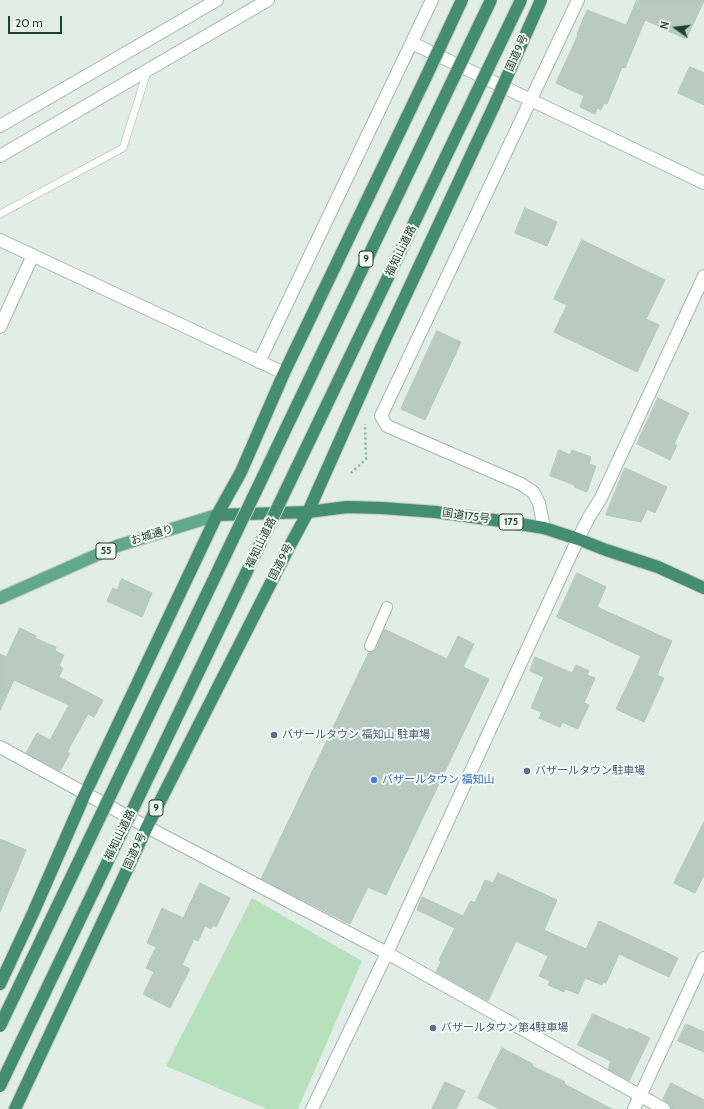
<!DOCTYPE html>
<meta charset="utf-8">
<style>
body{margin:0}
#map{position:relative;width:704px;height:1109px;overflow:hidden;background:#e1ede6;font-family:Cabin,sans-serif}
canvas{display:block}
.north{position:absolute;left:656px;top:8px;width:40px;height:40px;-webkit-text-stroke:3px #f2f9f5;paint-order:stroke;rotate:284deg;font-size:11px;font-weight:700;line-height:16px;text-align:center;color:#1f4033}
.north::after{content:'';display:block;margin:auto;width:14px;height:18px;background:#1f4033;clip-path:polygon(50% 0,100% 100%,50% 72%,0 100%)}
.scale{position:absolute;left:8px;top:16px;width:54px;height:18px;box-sizing:border-box;border:2px solid #1f4033;border-top:0;padding-left:5px;font-size:12px;line-height:14px;white-space:nowrap;color:#1f4033;-webkit-text-stroke:3px #f2f9f5;paint-order:stroke}
</style>
<div id="map">
<canvas width="704" height="1109"></canvas>
<div class="north">N</div>
<div class="scale">20 m</div>
</div>
<script>
const ctx = document.querySelector('canvas').getContext('2d');
ctx.lineJoin = 'round';
function paint(path, color) {
  ctx.fillStyle = color;
  ctx.fill(path, 'evenodd');
}
function strokePath(path, color, width, dash) {
  ctx.strokeStyle = color;
  ctx.lineWidth = width;
  ctx.lineCap = dash ? 'butt' : 'round';
  ctx.setLineDash(dash || []);
  ctx.stroke(path);
}
function drawText(font, color, halo, rows, align = 'center') {
  ctx.font = font + ' Cabin,"Noto Sans JP",sans-serif';
  ctx.lineWidth = 4;
  ctx.setLineDash([]);
  ctx.textBaseline = 'middle';
  ctx.strokeStyle = halo;
  ctx.fillStyle = color;
  for (const [text, x, y, turn = 0] of rows) {
    ctx.save();
    ctx.translate(x, y);
    ctx.rotate((+turn || 0) * Math.PI / 180);
    ctx.textAlign = isNaN(turn) ? turn : align;
    if (halo) ctx.strokeText(text, 0, 0);
    ctx.fillText(text, 0, 0);
    ctx.restore();
  }
}
const green = new Path2D(`
 M252,898L362,961L298,1109H267L166,1066Z`);
const building = new Path2D(`
 M637,0H704V1L686,39L645,20L625,68L622,67L607,104L604,103L601,110L597,108L595,114L580,107L584,96L556,83L578,35L577,34L587,10L626,25Z
 M690,67L704,73V105L678,93Z
 M525,208L557,222L547,246L515,233Z
 M582,240L665,280L646,319L659,325L637,372L554,332L567,305L554,299Z
 M437,331L461,342L425,420L401,409Z
 M658,398L689,413L674,444L677,445L670,460L637,444Z
 M559,450L570,455L572,450L591,457L589,464L596,466L587,492L574,487L575,485L550,476Z
 M625,468L667,487L655,513L647,509L641,522L606,515Z
 M577,573L606,587L597,607L672,641L657,675L664,678L644,722L616,709L641,656L557,617Z
 M122,579L152,593L142,617L107,601L113,588L117,590Z
 M20,628L36,636L35,638L56,647L55,651L64,655L59,666L63,668L59,677L103,700L94,717L88,714L67,752L70,753L60,771L26,753L37,733L50,740L69,705L14,680L0,710V654L6,657Z
 M384,629L447,659L458,636L474,644L463,667L489,679L386,895L368,887L350,924L261,879L369,652L374,651L376,649Z
 M535,657L572,673L576,665L589,671L587,675L595,678L584,703L589,705L578,729L562,722L560,727L539,718L542,712L531,708L544,677L530,671Z
 M704,822V875L695,893L674,883Z
 M0,839L26,850L0,912Z
 M498,873L557,900L544,930L586,949L599,921L678,958L669,977L619,954L606,983L603,982L602,985L585,978L578,994L566,989L564,992L548,985L550,981L539,976L548,956L516,941L488,1001L436,972L441,962L439,960L455,928L417,910L422,897L463,916L471,901L475,903L485,880L493,883Z
 M200,883L230,898L216,927L213,925L211,929L205,926L198,941L194,939L182,965L190,969L170,1008L143,994L154,972L146,968L156,947L147,943L162,908L183,918Z
 M593,1014L628,1030L629,1028L650,1038L629,1081L608,1069L611,1061L578,1045Z
 M686,1024L704,1032V1052L678,1041Z
 M502,1048L533,1064L532,1066L565,1082L564,1084L612,1109H500L478,1098Z
 M445,1082L465,1091L456,1109H432Z
 M671,1083L704,1100V1109H674L671,1108L668,1103L663,1100Z`);
const path = new Path2D(`
 M351,473L366,459L365,424`);
const service = new Path2D(`
 M0,214L123,148L148,69`);
const pedestrian = new Path2D(`
 M370,646L387,607`);
const minor = new Path2D(`
 M412,43L704,183
 M0,126L217,0
 M0,156L268,0
 M0,240L284,373
 M0,327L33,255
 M259,362L432,0
 M544,528L539,503L533,492L521,484L387,426L381,416L578,0
 M0,747L147,827L387,953L664,1109
 M312,1109L387,953L578,539L589,517L601,498L704,276
 M634,1109L704,958`);
const primary = new Path2D(`
 M0,598L117,546L217,515`);
const trunk = new Path2D(`
 M217,515L308,512L347,507L382,508L436,512L501,521L544,528L578,539L606,550L658,567L704,588
 M0,984L33,913L85,794L217,515L241,472L284,373L426,77
 M15,1109L147,827L287,551L308,512L382,346L494,106`);
const trunkBridge = new Path2D(`
 M426,77L462,0
 M494,106L541,0
 M0,1026L491,0
 M0,1086L521,0`);
const markers = [
 [274,735,4,"#5c6f8a"],
 [527,771,4,"#5c6f8a"],
 [374,780,4,"#3f7fe0"],
 [433,1028,4,"#5c6f8a"]
];
const shields = [
 [366,259,14],
 [511,522,24],
 [106,551,20],
 [156,808,14]
];
const shieldNames = [
 ["9",366,259],
 ["175",511,522],
 ["55",106,551],
 ["9",156,808]
];
const streetNames = [
 ["国道9号",517,53,-66],
 ["福知山道路",401,251,-64],
 ["国道175号",466,516,8],
 ["お城通り",152,535,-17],
 ["福知山道路",261,543,-64],
 ["国道9号",281,562,-63],
 ["福知山道路",120,835,-64],
 ["国道9号",135,851,-65]
];
const serviceNames = [
 ["バザールタウン 福知山 駐車場",282,735],
 ["バザールタウン駐車場",535,771],
 ["バザールタウン第4駐車場",441,1028]
];
const shopNames = [
 ["バザールタウン 福知山",382,780]
];
paint(green, '#b7e1bd');
paint(building, '#b9cbc1');
strokePath(building, '#b3c8bc', 1);
strokePath(service, '#a3b6ad', 8);
strokePath(pedestrian, '#a3b6ad', 12);
strokePath(minor, '#a3b6ad', 14);
strokePath(primary, '#c0cac6', 14);
strokePath(trunk, '#c0cac6', 14);
strokePath(path, '#7eb49c', 2.5, [2, 3]);
strokePath(service, '#fff', 7);
strokePath(pedestrian, '#fff', 10);
strokePath(minor, '#fff', 12);
strokePath(primary, '#61a88c', 12);
strokePath(trunk, '#448c72', 12);
strokePath(trunkBridge, '#c0cac6', 14, []);
strokePath(trunkBridge, '#448c72', 12);
for (const [x, y, r, color] of markers) {
  const dot = new Path2D();
  dot.arc(x, y, r, 0, 2 * Math.PI);
  ctx.fillStyle = color;
  ctx.fill(dot);
  strokePath(dot, '#f2f9f5', 1.5);
}
for (const [x, y, w] of shields) {
  const box = new Path2D();
  box.roundRect(x - w / 2, y - 8, w, 16, 3);
  ctx.fillStyle = '#f2f9f5';
  ctx.fill(box);
  strokePath(box, '#1f4033', 1);
}
drawText('bold 10px', '#1f4033', null, shieldNames);
drawText('11px', '#1f4033', '#f2f9f5', streetNames);
drawText('11px', '#4e5e75', '#f2f9f5', serviceNames, 'left');
drawText('11px', '#366cbe', '#f2f9f5', shopNames, 'left');
</script>
